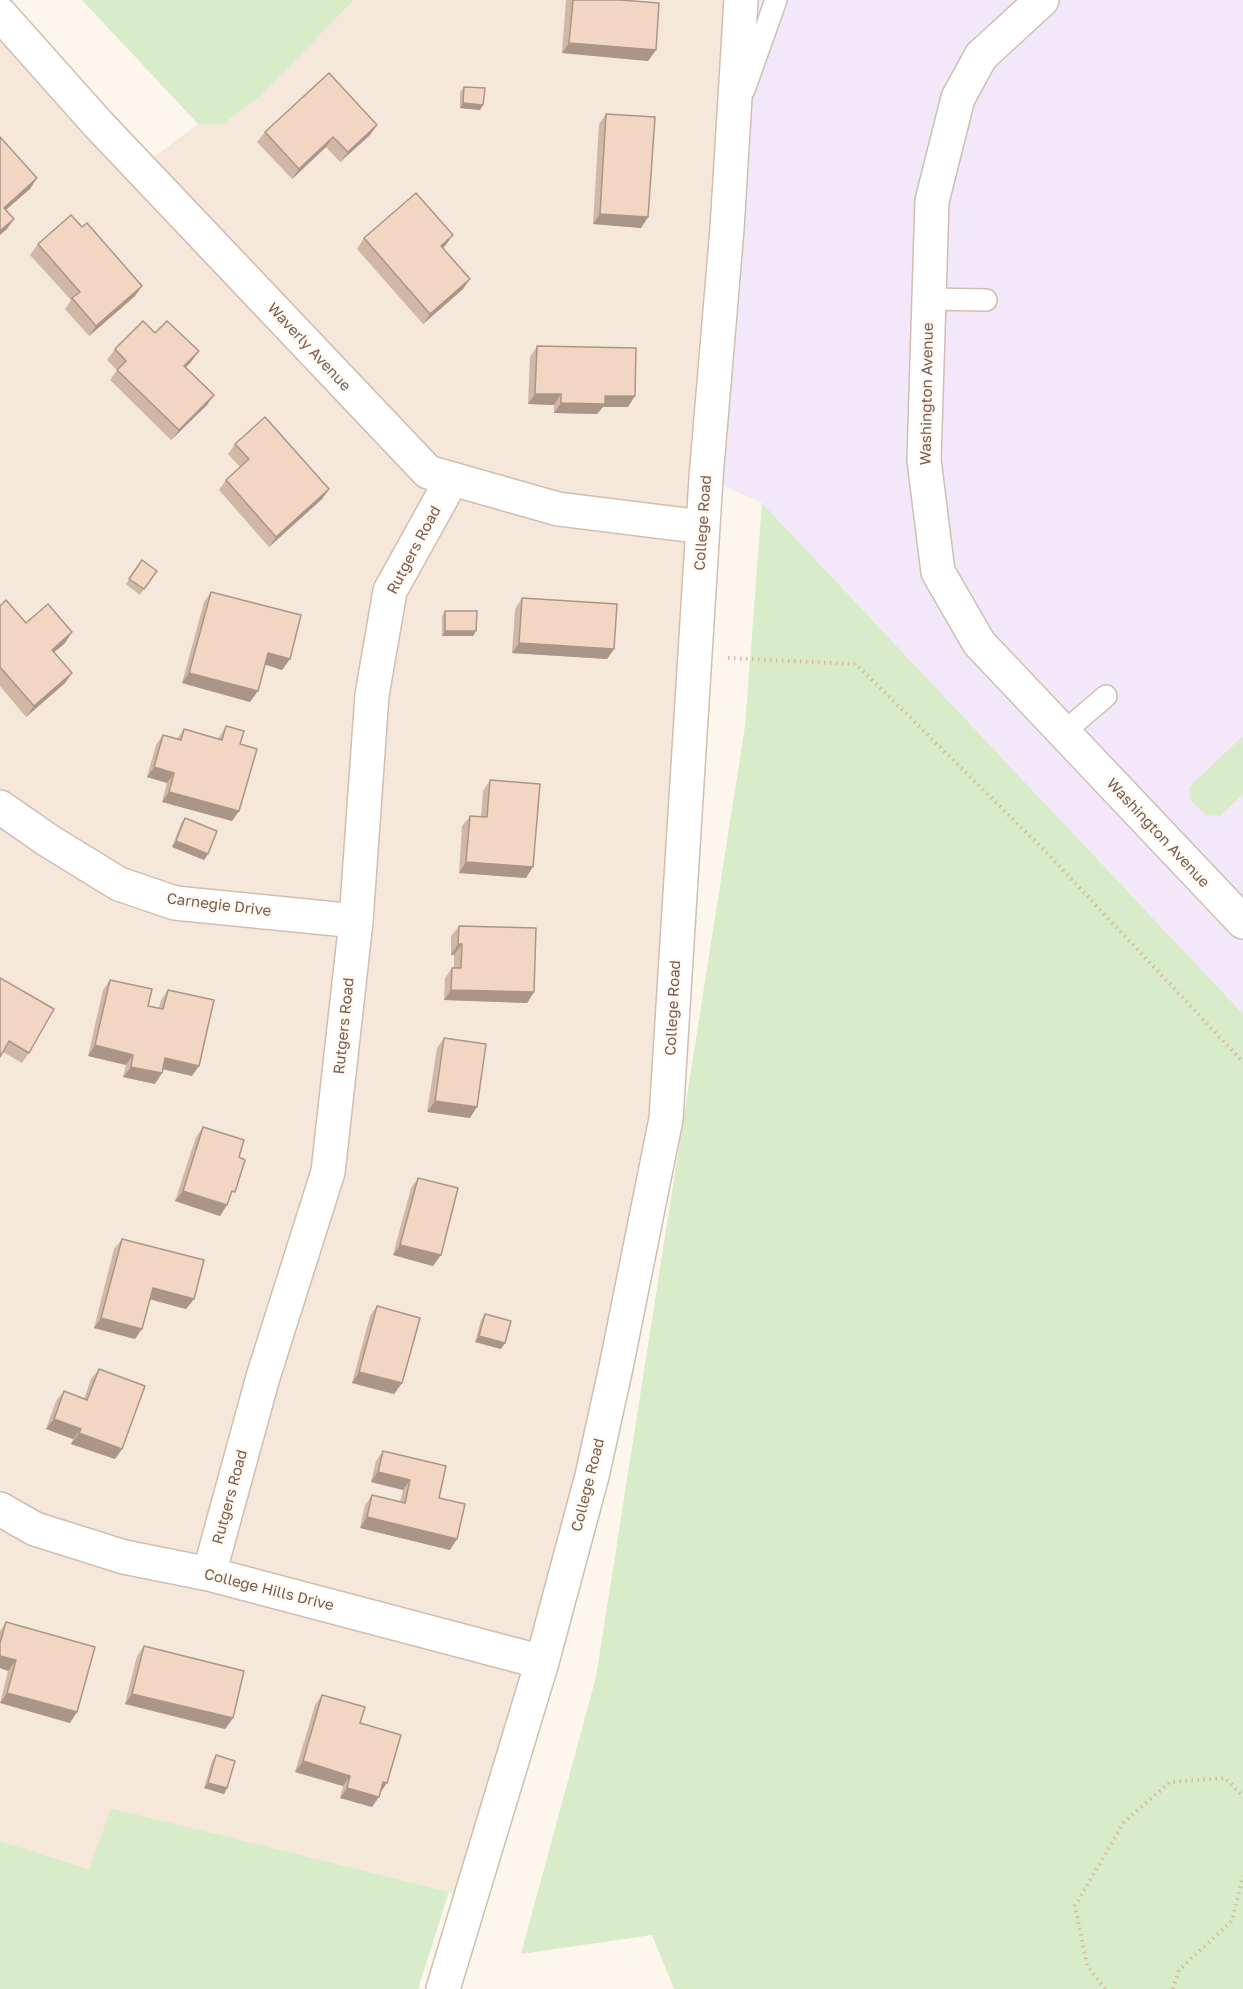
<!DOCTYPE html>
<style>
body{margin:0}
canvas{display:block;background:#fdf6ec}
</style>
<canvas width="1243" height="1989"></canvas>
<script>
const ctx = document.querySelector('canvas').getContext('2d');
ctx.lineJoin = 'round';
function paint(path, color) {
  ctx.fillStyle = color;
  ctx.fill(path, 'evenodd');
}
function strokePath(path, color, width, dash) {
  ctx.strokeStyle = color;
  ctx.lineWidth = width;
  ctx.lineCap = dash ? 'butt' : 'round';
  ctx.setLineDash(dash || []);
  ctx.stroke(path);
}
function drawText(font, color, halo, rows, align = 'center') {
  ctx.font = font + ' "Golos Text",sans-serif';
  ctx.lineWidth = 5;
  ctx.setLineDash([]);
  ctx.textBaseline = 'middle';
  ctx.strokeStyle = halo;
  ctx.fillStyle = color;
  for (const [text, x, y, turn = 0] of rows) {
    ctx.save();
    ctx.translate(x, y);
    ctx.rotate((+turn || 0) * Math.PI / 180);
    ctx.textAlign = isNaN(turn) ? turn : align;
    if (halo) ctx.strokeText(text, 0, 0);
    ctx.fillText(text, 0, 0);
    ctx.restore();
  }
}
const residential = new Path2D(`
 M354,0H741L666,1119L471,1898L111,1808L89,1869L0,1841V13L139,168L198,124L221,125L261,96Z`);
const education = new Path2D(`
 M741,0H1243V1014L762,503L706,478Z`);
const green = new Path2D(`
 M82,0H354L261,96L221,125L198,124Z
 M762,503L1243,1014V1989H674L652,1935L521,1954L596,1677L745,726Z
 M1243,736V794L1220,816L1206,815L1190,800L1189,787Z
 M111,1808L449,1892L418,1989H0V1841L89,1869Z`);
const path = new Path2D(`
 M728,658L856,664L1045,851L1243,1062
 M1105,1989L1087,1965L1075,1906L1124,1822L1170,1782L1225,1778L1243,1796
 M1173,1989L1179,1970L1232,1921L1243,1876`);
const service = new Path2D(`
 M744,90L776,0
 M929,299L986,300
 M1064,732L1106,696`);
const minor = new Path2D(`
 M1042,0L981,56L958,98L932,201L924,460L938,572L979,643L1243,922
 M0,807L49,841L119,884L175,903L356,921
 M0,1509L35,1529L124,1557L209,1574L542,1662
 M209,1574L263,1377L328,1172L356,921L372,695L390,591L452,479`);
const tertiary = new Path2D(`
 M0,14L98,124L428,472L558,509L703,527
 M443,1989L542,1662L592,1476L615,1372L666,1119L706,478L727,229L741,0`);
const wall = new Path2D(`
 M566,0H620L656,50L648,61L562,53Z
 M464,87L483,105L480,110L460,108V92Z
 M606,114L648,217L641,228L593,224L599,124Z
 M377,125L370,135L340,162L326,147L292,179L257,142L265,132Z
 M364,238L445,246L443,248L463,289L423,324L357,249Z
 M38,244L135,296L89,336L65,309L71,300L30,255Z
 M155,333L191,362L186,367L207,405L171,440L110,380L117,370L107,360L115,349Z
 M537,346L628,407H603L597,414L554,413V405L528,404L530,357Z
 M235,444L329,489L322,499L269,547L219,490L226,480L240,467L228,454Z
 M142,560L157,571L140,595L126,584Z
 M211,592L290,659L282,670L265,664L250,702L182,683L204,602Z
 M522,598L614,649L607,659L512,653L515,609Z
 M0,606L26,623L72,632L65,643L54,652L72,673L65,683L26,717L0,686Z
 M445,611L473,636H442V616Z
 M226,726L240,744L239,811L232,821L162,802L167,783L147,777L156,745L163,735L177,739L184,729L218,739Z
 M490,780L526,878L459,873L462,826L470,816L481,817L483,791Z
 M185,818L208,854L204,860L172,847L181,823Z
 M459,926L534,992L527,1003L444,1000L445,978L452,968H454V955H451V936Z
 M0,978L29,1053L22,1063L3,1052Z
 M110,980L148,1006L159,1008L161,1000L168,990L192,1076L163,1069L155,1084L123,1077L126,1065L88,1056L103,990Z
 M444,1038L470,1118L427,1112L437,1048Z
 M203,1127L239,1157L229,1200L220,1216L175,1201L196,1137Z
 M418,1178L433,1266L393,1255L411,1188Z
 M122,1239L194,1299L186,1309L150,1299L135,1339L94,1328L114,1249Z
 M377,1306L402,1383L394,1394L352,1383L370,1316Z
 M485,1314L501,1349L475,1342L481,1320Z
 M99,1369L122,1449L115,1459L71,1444L73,1439L46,1429L56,1401L64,1391L84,1399L91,1379Z
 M383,1451L439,1498L450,1550L360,1528L365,1505L372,1495L400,1502L403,1490L371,1482L376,1461Z
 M6,1622L70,1723L0,1703L8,1671L0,1668V1631Z
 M144,1646L233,1718L225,1729L125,1704L137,1656Z
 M322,1695L360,1723L380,1793L372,1807L340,1798L343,1786L295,1772L315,1705Z
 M216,1755L227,1788L224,1794L204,1788L212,1761Z`);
const shadedWall = new Path2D(`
 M569,43L656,50L648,61L562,53Z
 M463,103L483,105L480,110L460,108Z
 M377,125L370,135L340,162L348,152Z
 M333,137L326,147L292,179L299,169Z
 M37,178L30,189L0,215L4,208Z
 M600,214L648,217L641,228L593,224Z
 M14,219L7,229L0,235V231Z
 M453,235L445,246L433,256L441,246Z
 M470,279L463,289L423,324L430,314Z
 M142,286L135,296L89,336L96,326Z
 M199,351L191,362L177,376L184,366Z
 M535,394H561L554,405L528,404Z
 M214,395L207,405L171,440L179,430Z
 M605,396H635L628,407H603L597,414L554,413L561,403Z
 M329,489L322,499L269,547L276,537Z
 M445,631H476L473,636H442Z
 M72,632L65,643L45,660L52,650Z
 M519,643L614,649L607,659L512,653Z
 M268,653L290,659L282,670L260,663Z
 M72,673L65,683L26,717L34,706Z
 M189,673L258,691L250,702L182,683Z
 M154,767L174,773L167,783L147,777Z
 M169,792L239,811L232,821L162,802Z
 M176,841L208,854L204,860L172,847Z
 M466,862L533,867L526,878L459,873Z
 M458,944H462L454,955H451Z
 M451,990L534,992L527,1003L444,1000Z
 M95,1045L133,1055L126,1065L88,1056Z
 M165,1058L199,1066L192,1076L158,1068Z
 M131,1067L162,1073L155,1084L123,1077Z
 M435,1101L477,1107L470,1118L427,1112Z
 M183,1191L227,1205L220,1216L175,1201Z
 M400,1245L441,1255L433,1266L393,1255Z
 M153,1288L194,1299L186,1309L145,1298Z
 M101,1318L142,1329L135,1339L94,1328Z
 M479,1336L505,1343L501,1349L475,1342Z
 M359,1372L402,1383L394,1394L352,1383Z
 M54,1419L81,1429L73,1439L46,1429Z
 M79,1433L122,1449L115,1459L71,1444Z
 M378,1472L410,1480L403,1490L371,1482Z
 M367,1517L457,1539L450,1550L360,1528Z
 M0,1656L16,1660L8,1671L0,1668Z
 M7,1693L77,1712L70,1723L0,1703Z
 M132,1694L233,1718L225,1729L125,1704Z
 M303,1761L350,1776L343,1786L295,1772Z
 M383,1782L387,1783L380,1793Z
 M208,1783L227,1788L224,1794L204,1788Z
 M347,1788L379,1797L372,1807L340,1798Z`);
const building = new Path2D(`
 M573,0H620L659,3L656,50L569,43Z
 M329,73L377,125L348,152L333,137L299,169L265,132Z
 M464,87L485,88L483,105L463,103Z
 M606,114L655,117L648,217L600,214Z
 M0,137L37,178L4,208L14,219L0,231Z
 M416,193L453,235L441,246L470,279L430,314L364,238Z
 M71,215L82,227L87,223L142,286L96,326L72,298L80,292L38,244Z
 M143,321L155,333L167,321L199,351L184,366L214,395L179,430L117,370L126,361L115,349Z
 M537,346L636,348L635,396H605V404L561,403V394H535Z
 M265,417L329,489L276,537L226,480L249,459L235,444Z
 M142,560L157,571L144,589L129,579Z
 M211,592L301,615L290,659L268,653L258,691L189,673Z
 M522,598L617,604L614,649L519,643Z
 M6,600L26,623L48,604L72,632L52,650L72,673L34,706L0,667V606Z
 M445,611H477L476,631H445Z
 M226,726L244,731L240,744L257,749L239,811L169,792L174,773L154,767L163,735L181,740L184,729L222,740Z
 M490,780L540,784L533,867L466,862L470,816L487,817Z
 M185,818L217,831L208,854L176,841Z
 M459,926L536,928L534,992L451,990L452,968H461L462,944H458Z
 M0,978L54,1009L29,1053L9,1041L0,1057Z
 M110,980L152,989L148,1006L163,1009L168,990L214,1000L199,1066L165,1058L162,1073L131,1067L133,1055L95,1045Z
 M444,1038L486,1044L477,1107L435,1101Z
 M203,1127L244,1140L239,1157L245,1160L235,1192L232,1191L227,1205L183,1191Z
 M418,1178L458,1188L441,1255L400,1245Z
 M122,1239L204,1260L194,1299L153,1288L142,1329L101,1318Z
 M377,1306L420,1318L402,1383L359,1372Z
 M485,1314L511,1321L505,1343L479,1336Z
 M99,1369L145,1386L122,1449L79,1433L81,1429L54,1419L64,1391L87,1400Z
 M383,1451L446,1466L439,1498L465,1504L457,1539L367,1517L372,1495L405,1503L410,1480L378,1472Z
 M6,1622L95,1647L77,1712L7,1693L16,1660L0,1656V1643Z
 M144,1646L244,1671L233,1718L132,1694Z
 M322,1695L365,1707L360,1723L401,1735L387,1783L383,1782L379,1797L347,1788L350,1776L303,1761Z
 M216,1755L235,1761L227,1788L208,1783Z`);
const streetNames = [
 ["Waverly Avenue",309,347,47],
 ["Washington Avenue",927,394,-89],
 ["College Road",703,523,-86],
 ["Rutgers Road",414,550,-62],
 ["Washington Avenue",1158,833,47],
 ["Carnegie Drive",219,905,7],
 ["College Road",673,1008,-87],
 ["Rutgers Road",344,1026,-84],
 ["College Road",588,1485,-76],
 ["Rutgers Road",230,1497,-75],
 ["College Hills Drive",269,1590,14]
];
paint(residential, '#f5e8da');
paint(education, '#f3e8fa');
paint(green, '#d8ecc9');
strokePath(service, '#d1beb0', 24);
strokePath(minor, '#d1beb0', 36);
strokePath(tertiary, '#d1beb0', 36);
strokePath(path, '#d9b8a5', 4, [1.5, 4.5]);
strokePath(service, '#fff', 21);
strokePath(minor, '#fff', 33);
strokePath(tertiary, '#fff', 33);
paint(wall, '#d1b7a8');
paint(shadedWall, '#aa9588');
paint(building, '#f3d5c3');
strokePath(building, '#aa9588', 1.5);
drawText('15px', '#7a5c4d', '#fffaf3', streetNames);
</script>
